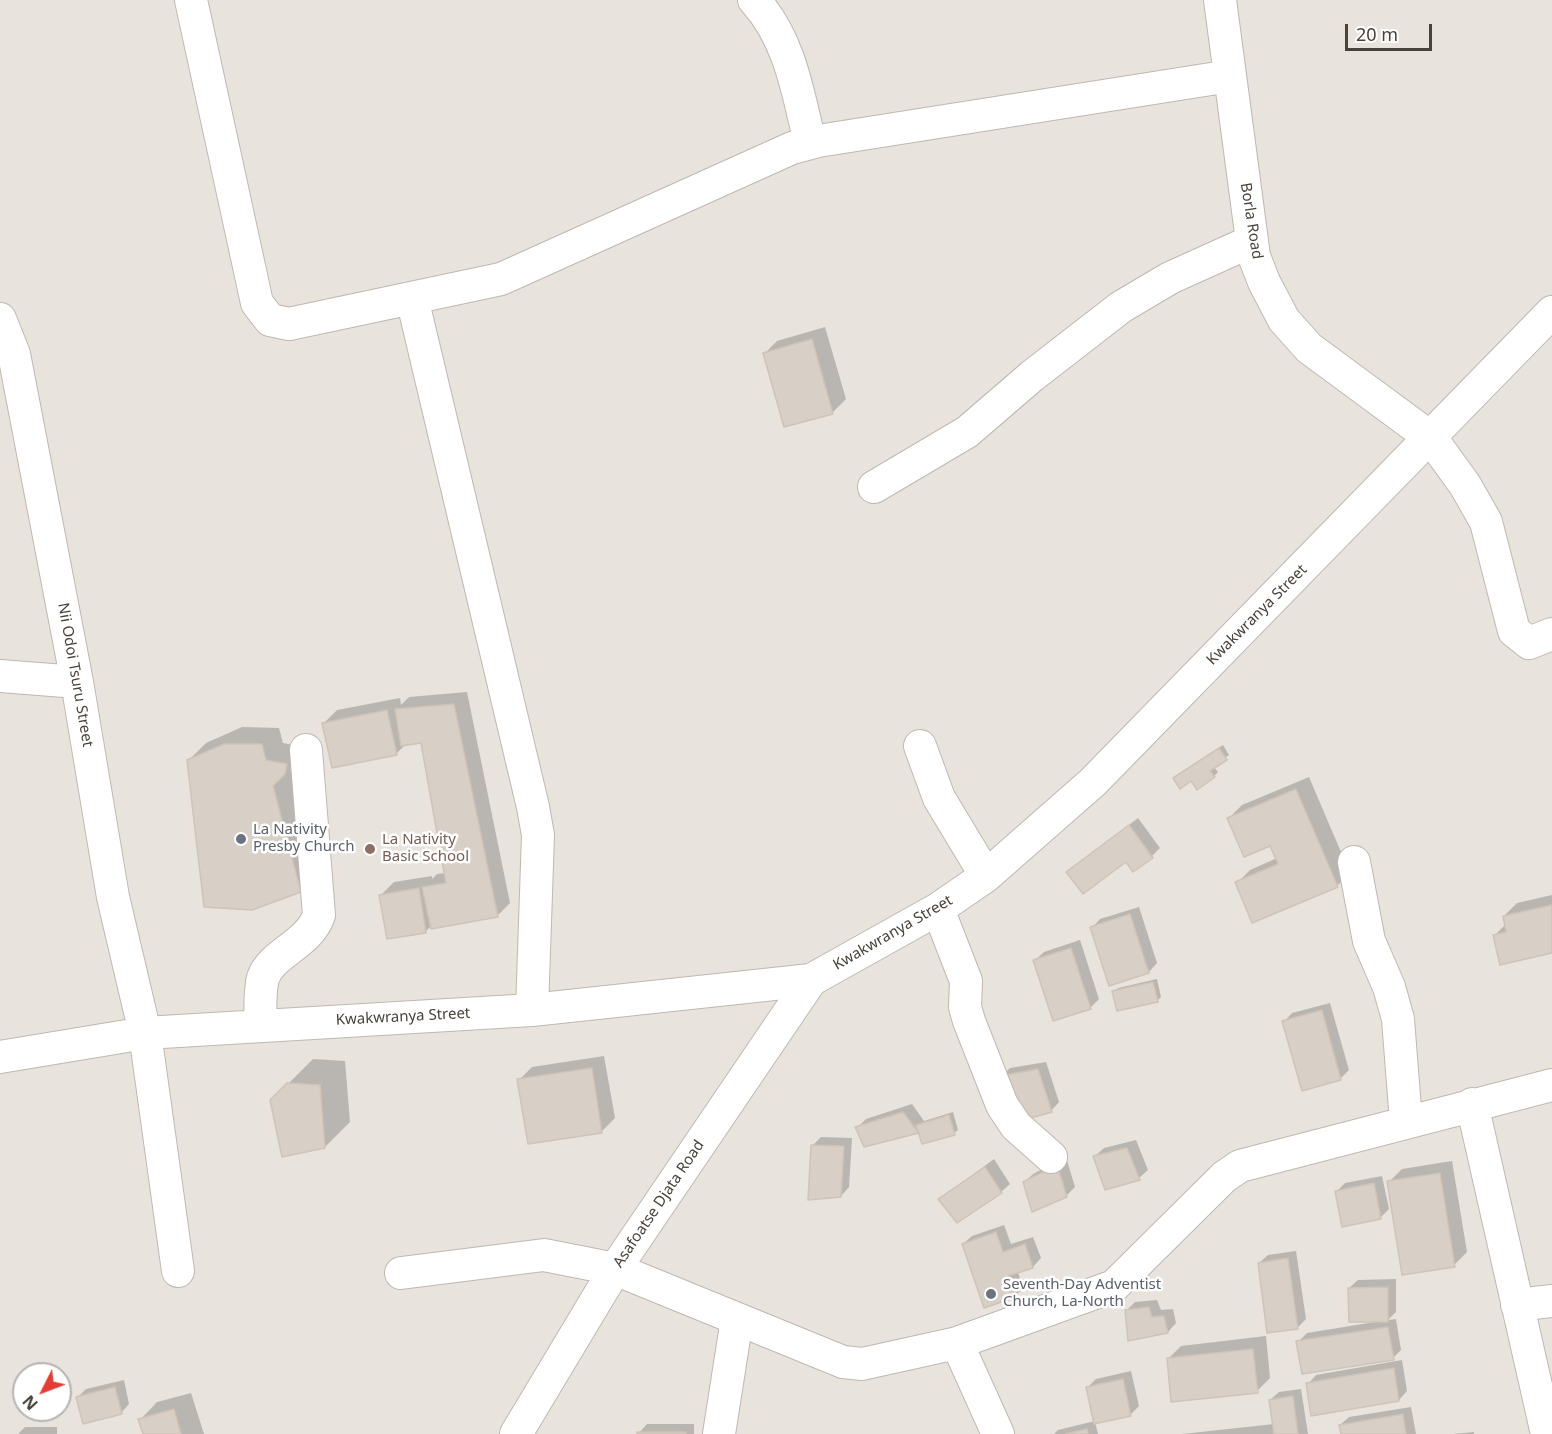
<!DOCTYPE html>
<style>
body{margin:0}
#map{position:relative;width:1552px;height:1434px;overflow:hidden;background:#f5f2ed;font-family:"Noto Sans",sans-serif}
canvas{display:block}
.north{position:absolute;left:12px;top:1362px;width:60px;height:60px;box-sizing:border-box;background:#fff;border:2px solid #b6b3b1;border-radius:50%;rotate:228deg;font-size:16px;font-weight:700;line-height:24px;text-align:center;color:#49423b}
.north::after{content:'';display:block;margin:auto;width:21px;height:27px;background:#e33d36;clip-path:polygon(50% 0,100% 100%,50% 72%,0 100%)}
.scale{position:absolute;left:1345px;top:24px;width:87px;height:27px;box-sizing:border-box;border:3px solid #49423b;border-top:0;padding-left:8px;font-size:18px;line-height:21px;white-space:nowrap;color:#49423b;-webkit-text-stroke:4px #fff;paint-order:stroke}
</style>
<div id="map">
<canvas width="1552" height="1434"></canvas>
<div class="north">N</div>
<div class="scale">20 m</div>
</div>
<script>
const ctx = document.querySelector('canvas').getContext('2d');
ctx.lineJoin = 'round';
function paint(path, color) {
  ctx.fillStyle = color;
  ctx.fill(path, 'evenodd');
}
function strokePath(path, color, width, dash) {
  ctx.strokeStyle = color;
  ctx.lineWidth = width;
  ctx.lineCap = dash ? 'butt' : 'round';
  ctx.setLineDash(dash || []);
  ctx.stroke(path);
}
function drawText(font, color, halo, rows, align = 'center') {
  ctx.font = font + ' "Noto Sans",sans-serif';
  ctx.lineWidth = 5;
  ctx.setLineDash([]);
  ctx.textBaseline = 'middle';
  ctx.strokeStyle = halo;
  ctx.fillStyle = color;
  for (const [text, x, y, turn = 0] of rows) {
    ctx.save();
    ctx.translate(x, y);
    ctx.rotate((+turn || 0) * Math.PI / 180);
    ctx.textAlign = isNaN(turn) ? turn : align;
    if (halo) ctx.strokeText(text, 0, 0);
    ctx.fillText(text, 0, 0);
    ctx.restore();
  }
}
const residential = new Path2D(`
 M0,0H1552V1434H0ZM24,1374H60V1410H24Z`);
const shadow = new Path2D(`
 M825,327L846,399L833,412L785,426L764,354L777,341Z
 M467,692L510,903L497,916L432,925L425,932L381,895L394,882L432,876V879L437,874L446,873L422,741L406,744L396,754L324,723L337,710L400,698L401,705L409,697Z
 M242,727L279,728L283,743L303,747L301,756L290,767L318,874L300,891L188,761L206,743Z
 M1223,745L1229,755L1214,767L1218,772L1214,776L1191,779L1179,775Z
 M1309,777L1350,873L1337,886L1237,883L1250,870L1277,858L1271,844L1229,818L1242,805Z
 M1138,818L1160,848L1152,856L1133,870L1126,860L1068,872Z
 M1552,895V951L1494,936L1506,924L1504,916L1517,903Z
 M1139,907L1157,963L1149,972L1110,984L1092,928L1100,919Z
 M1080,940L1099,999L1090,1008L1035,960L1044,952Z
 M1157,979L1161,997L1157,1001L1114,992L1118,988Z
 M1330,1003L1349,1070L1340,1079L1284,1022L1292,1013Z
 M604,1056L615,1118L602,1131L519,1080L532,1067Z
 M313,1059L345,1061L350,1122L325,1147L272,1100Z
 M1046,1062L1059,1102L1051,1111L1001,1077L1010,1068Z
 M912,1104L924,1121L953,1112L958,1130L954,1133L857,1128L866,1119Z
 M821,1137L852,1138L849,1187L841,1196L812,1146Z
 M1136,1140L1148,1170L1139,1178L1095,1156L1104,1148Z
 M1066,1157L1075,1187L1066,1196L1025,1182L1033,1174Z
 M994,1159L1010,1184L1001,1192L940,1199Z
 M1452,1161L1467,1252L1454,1265L1389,1182L1402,1169Z
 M1382,1176L1389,1209L1380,1218L1336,1192L1345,1183Z
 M1004,1225L1011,1244L1033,1237L1041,1258L1033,1267L1018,1272L1023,1288L1015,1296L963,1244L972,1236Z
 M1296,1251L1306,1319L1297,1328L1259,1263L1268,1255Z
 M1396,1279V1312L1388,1320L1396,1319L1401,1350L1393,1358L1298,1342L1307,1333L1375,1322L1349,1288L1358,1280Z
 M1157,1300L1161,1310L1173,1309L1176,1323L1168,1332L1127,1310L1135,1302Z
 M1266,1336L1270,1378L1257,1391L1168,1359L1181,1346Z
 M1402,1360L1407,1391L1399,1400L1308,1384L1316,1375Z
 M1131,1371L1139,1406L1130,1415L1095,1422L1098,1434H1054L1058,1430L1095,1421L1088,1387L1096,1379Z
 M124,1380L129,1404L121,1413L78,1397L86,1389Z
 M1301,1389L1308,1434H1182L1274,1424L1270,1400L1279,1392Z
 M191,1393L204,1434H144L140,1420L157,1402Z
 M1411,1407L1416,1434H1342L1340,1425L1349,1417Z
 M647,1424H694V1434H638Z
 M25,1427H57V1434H18Z
 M1474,1432V1434H1452Z`);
const building = new Path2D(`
 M812,339L833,414L784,427L763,353Z
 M454,704L498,917L431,929L422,887L446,883L421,743L401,746L395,709Z
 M387,710L397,755L332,768L322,723Z
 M224,744H262L266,760L287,764L285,774L273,786L301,892L252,910L204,907L187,760Z
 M1219,748L1227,760L1210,771L1215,777L1197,790L1191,781L1180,789L1173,778Z
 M1296,789L1338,887L1252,923L1235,882L1278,864L1270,846L1244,857L1227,818Z
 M1129,825L1153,858L1133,872L1126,862L1083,894L1066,872Z
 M419,888L426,933L387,939L379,895Z
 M1552,905V953L1500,965L1493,935L1506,932L1503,916Z
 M1130,914L1149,973L1109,986L1090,927Z
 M1071,948L1091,1009L1053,1021L1033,960Z
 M1153,982L1158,1002L1117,1011L1112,991Z
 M1322,1010L1341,1080L1302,1091L1282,1021Z
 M592,1068L602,1133L528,1144L517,1079Z
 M1038,1069L1052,1112L1020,1121L1000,1076Z
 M287,1083L320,1085L325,1148L282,1157L270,1100Z
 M903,1112L919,1133L864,1147L855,1127Z
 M949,1115L955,1135L922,1144L916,1125Z
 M811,1145L844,1146L841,1197L808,1200Z
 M1127,1148L1140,1180L1105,1190L1093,1156Z
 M1057,1165L1067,1197L1032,1212L1023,1182Z
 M985,1167L1002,1193L957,1223L938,1199Z
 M1440,1173L1455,1267L1402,1275L1387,1181Z
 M1374,1183L1381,1219L1342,1227L1335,1191Z
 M996,1232L1003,1252L1025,1244L1033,1268L1008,1276L1016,1297L984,1308L962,1244Z
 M1288,1258L1298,1329L1267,1333L1258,1263Z
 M1388,1287V1322H1349L1348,1288Z
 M1149,1307L1152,1317L1164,1316L1168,1333L1128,1341L1125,1310Z
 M1388,1327L1394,1360L1302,1374L1296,1341Z
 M1253,1349L1258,1393L1171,1402L1167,1358Z
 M1394,1368L1399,1401L1311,1416L1306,1383Z
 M1123,1379L1131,1416L1094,1424L1086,1387Z
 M115,1387L122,1414L83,1424L76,1397Z
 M1293,1396L1298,1434H1274L1269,1400Z
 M174,1409L181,1434H143L138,1419Z
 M1403,1414L1406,1434H1341L1339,1425Z
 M1087,1429L1088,1434H1065Z
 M637,1432H686V1434H637Z`);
const minor = new Path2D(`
 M191,0L257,303L270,320L289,324L501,279L792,148L818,141L1230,76
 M754,0C790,39 798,93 810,143
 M1220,0L1254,256L1264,282L1284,320L1309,348L1431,438L1465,485L1486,522L1514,631L1529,643L1552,634
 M412,298L533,807L538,835L532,1010
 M0,319L14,354L77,682L113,897L145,1033L178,1271
 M874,487L967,432L1032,376L1121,307L1170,278L1252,241
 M0,676L77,682
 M920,746L939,798L986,876
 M1354,862L1369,941L1389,987L1398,1019L1406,1122
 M938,909L966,981L965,1007L969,1021L1002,1105L1016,1126L1051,1157
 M260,1026C261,1011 259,992 263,978C271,953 309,945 319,915L306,750
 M0,1057L145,1033L532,1010L811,980L938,909L986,876L1093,782L1552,312
 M1472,1104L1547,1434
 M401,1273L544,1255L615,1269L843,1362L862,1364L957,1343L1114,1286L1224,1177L1240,1166L1552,1085
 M1517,1305L1552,1301
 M957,1343L998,1434
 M516,1434L615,1269L811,980
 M719,1434L737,1319`);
const markers = [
 [241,839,6,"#6b7280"],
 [370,849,6,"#8d6e63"],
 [991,1294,6,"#6b7280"]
];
const streetNames = [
 ["Borla Road",1251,221,81],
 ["Kwakwranya Street",1257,615,-45],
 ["Nii Odoi Tsuru Street",75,675,80],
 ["Kwakwranya Street",893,933,-30],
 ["Kwakwranya Street",403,1017,-3],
 ["Asafoatse Djata Road",659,1204,-56]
];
const worshipNames = [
 ["La Nativity",253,830],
 ["Presby Church",253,847],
 ["Seventh-Day Adventist",1003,1285],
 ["Church, La-North",1003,1302]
];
const educationNames = [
 ["La Nativity",382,840],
 ["Basic School",382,857]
];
paint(residential, '#e8e3dc');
paint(shadow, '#0003');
paint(building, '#d8cfc6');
strokePath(building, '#d0c3b7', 1.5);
strokePath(minor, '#c0b8b0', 34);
strokePath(minor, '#fff', 32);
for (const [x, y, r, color] of markers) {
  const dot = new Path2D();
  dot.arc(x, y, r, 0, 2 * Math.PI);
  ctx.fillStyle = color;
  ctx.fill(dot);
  strokePath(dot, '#fff', 2);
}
drawText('15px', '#49423b', '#fff', streetNames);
drawText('15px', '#5b616d', '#fff', worshipNames, 'left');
drawText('15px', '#785e54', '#fff', educationNames, 'left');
</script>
